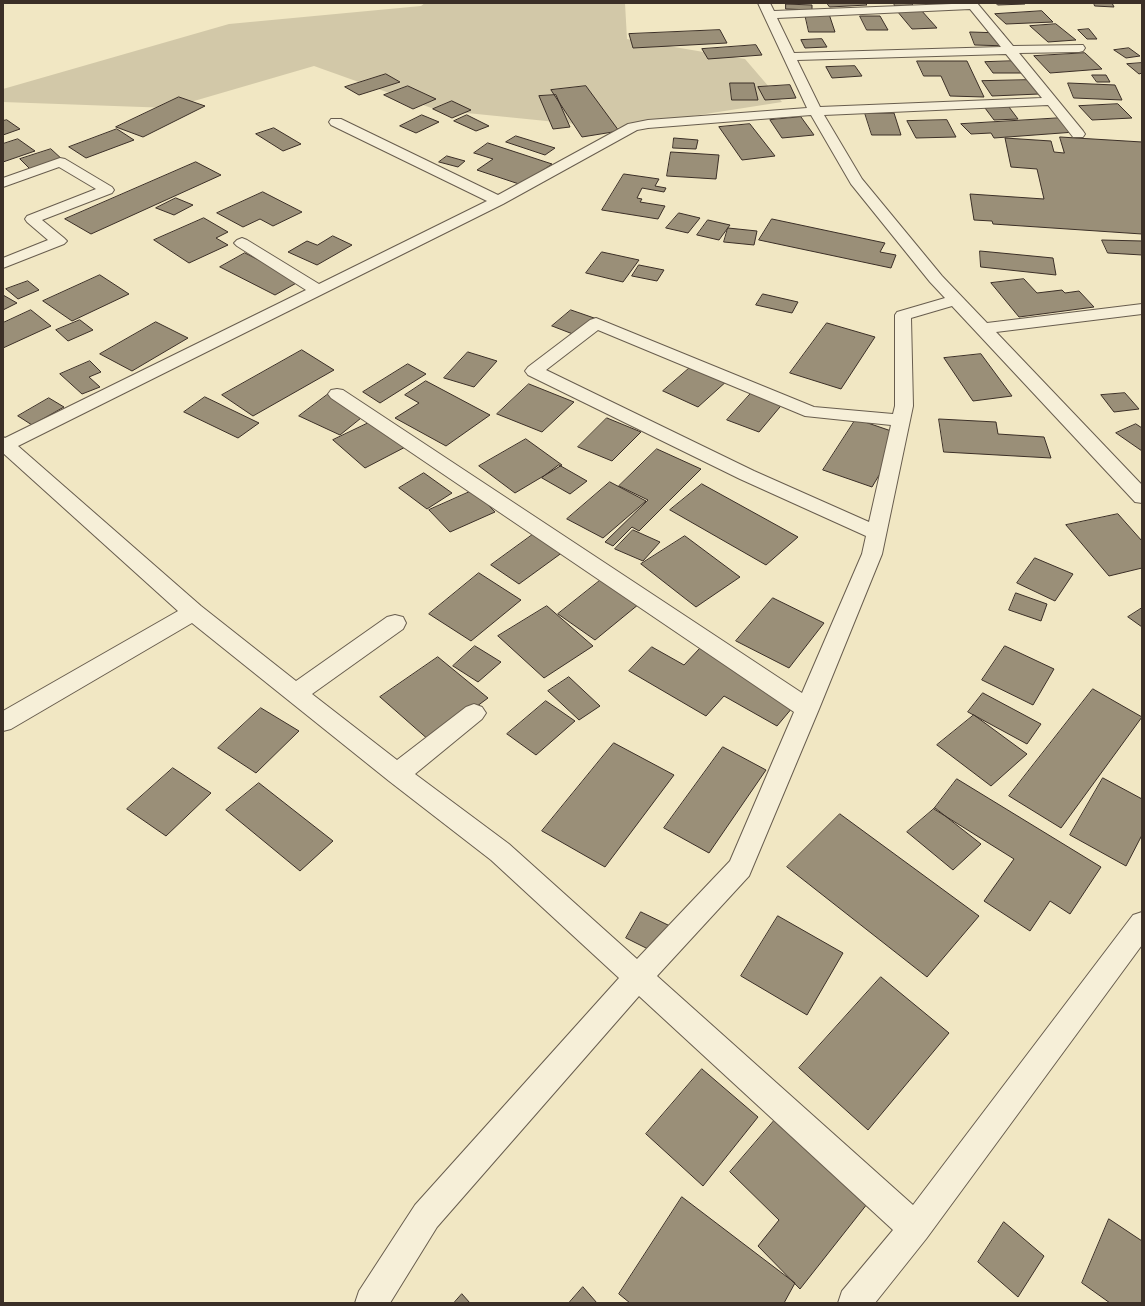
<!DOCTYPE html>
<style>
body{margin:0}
#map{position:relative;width:1145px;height:1306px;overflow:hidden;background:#f1e7c3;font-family:"Old Standard TT",serif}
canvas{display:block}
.frame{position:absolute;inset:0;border:4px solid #3b2f27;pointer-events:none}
</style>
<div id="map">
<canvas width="1145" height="1306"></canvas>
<div class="frame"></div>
</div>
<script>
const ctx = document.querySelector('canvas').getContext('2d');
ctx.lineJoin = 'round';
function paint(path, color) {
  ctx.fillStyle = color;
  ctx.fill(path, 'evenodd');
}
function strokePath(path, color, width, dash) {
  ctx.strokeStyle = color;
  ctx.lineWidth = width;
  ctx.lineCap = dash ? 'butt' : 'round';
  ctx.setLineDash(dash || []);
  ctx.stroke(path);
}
const green = new Path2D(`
 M425,3H625L627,39L745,59L782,102L616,128L437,110L314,66L170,108L3,102V89L229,24L421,6Z`);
const building = new Path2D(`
 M827,3H865L867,5L830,7Z
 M894,3H911L913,5L895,6Z
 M996,3H1024L1025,4L998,5Z
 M1094,3H1112L1114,7L1095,6Z
 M786,4L812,5V10L786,9Z
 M921,10L937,28L912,29L897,11Z
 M1042,11L1053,22L1006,24L995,14Z
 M805,14H829L835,32H809Z
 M860,16H880L888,30H867Z
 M1056,24L1076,40L1048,42L1030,26Z
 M1089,29L1097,39H1087L1078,30Z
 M720,30L727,43L633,48L629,34Z
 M970,32L1003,33L1009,46L975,45Z
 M822,39L827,47L805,48L801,40Z
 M756,45L762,55L708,59L702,49Z
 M1129,48L1140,56L1126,58L1114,50Z
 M1085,53L1102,69L1050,73L1034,56Z
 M917,61H967L984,97L950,96L941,76H924Z
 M1016,61L1024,73H993L985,62Z
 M1142,63V73L1139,74L1127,64Z
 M855,66L862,76L832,78L826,67Z
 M386,74L400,82L359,95L345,87Z
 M1092,75H1106L1110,82H1097Z
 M1028,80L1039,94L992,96L982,81Z
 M730,83H754L758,100H732Z
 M1068,83L1115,85L1122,100L1074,98Z
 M790,85L796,98L765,100L758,87Z
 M408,86L436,99L413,109L384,95Z
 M586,86L619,131L582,137L551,90Z
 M556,95L570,127L553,129L539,96Z
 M179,97L205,106L143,137L116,127Z
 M452,101L471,110L452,118L433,109Z
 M1118,104L1132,118L1092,120L1079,106Z
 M1009,107L1018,119L994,120L985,108Z
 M865,113H894L901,135H872Z
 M422,115L439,122L416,133L400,126Z
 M467,115L489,126L476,131L454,121Z
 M801,117L814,135L782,138L770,120Z
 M1061,118L1075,132L994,138L991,133L971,134L961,124Z
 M7,120L20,129L3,135V121Z
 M947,120L956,137L916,138L907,121Z
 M750,124L775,156L742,160L719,127Z
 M274,128L301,144L283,151L256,134Z
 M117,129L134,140L86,158L69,147Z
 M516,136L555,148L545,155L506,142Z
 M1060,137L1142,142V234L993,224L992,221L974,220L970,194L1044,199L1037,169L1011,167L1005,138L1051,141L1054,152L1064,153Z
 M674,138L698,140L696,149L673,148Z
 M18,139L35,151L3,162V144Z
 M488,143L552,164L522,185L477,170L493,159L474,153Z
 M51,149L64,161L32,171L20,159Z
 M671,152L719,155L716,179L667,176Z
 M447,156L465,161L458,167L439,162Z
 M196,162L221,175L91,234L65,219Z
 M624,174L659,179L655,186L666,188L664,192L642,188L637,198L642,199L640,202L665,206L658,219L602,210Z
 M263,192L302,212L273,226L260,219L243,227L217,213Z
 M176,198L193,205L174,215L156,208Z
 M679,213L700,218L688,233L666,228Z
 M204,218L228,232L216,238L228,245L189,263L154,240Z
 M772,219L885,243L880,252L896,255L891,268L759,240Z
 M708,220L730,225L719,240L697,235Z
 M728,228L757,231L754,245L724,242Z
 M333,236L352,245L317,265L288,252L307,241L317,245Z
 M1102,240L1142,241V255L1108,253Z
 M980,251L1053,258L1056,275L981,267Z
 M602,252L639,260L623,282L586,273Z
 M245,253L300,281L275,295L220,267Z
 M639,265L664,270L657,281L632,276Z
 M100,275L129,294L72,321L43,301Z
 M1024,279L1037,293L1062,290L1065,293L1079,291L1094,307L1019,317L991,283Z
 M28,281L39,290L18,299L6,289Z
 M763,294L798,302L792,313L756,305Z
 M3,295L17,303L3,310Z
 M31,310L51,326L3,348V323Z
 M571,310L597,319L578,336L552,326Z
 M80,320L93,330L68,341L56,330Z
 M156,322L188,338L132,371L100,354Z
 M827,323L875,337L841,389L790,373Z
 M302,350L334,370L253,416L222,395Z
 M468,352L497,361L474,387L444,378Z
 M981,354L1012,396L973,401L944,358Z
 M90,361L101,372L89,377L100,387L82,394L60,374Z
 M408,364L426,374L380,403L363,392Z
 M693,365L728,380L698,407L663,391Z
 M426,381L490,415L446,446L395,418L419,403L405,395Z
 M529,384L574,402L542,432L497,414Z
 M754,390L785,401L759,432L727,420Z
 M331,392L371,410L340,435L299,416Z
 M1125,393L1139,409L1114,412L1101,395Z
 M205,397L259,423L238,438L184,412Z
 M49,398L64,407L32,425L18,416Z
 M381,417L413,443L365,468L333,440Z
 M607,418L641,432L612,461L578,447Z
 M856,419L903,435L872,487L823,470Z
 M939,419L996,422L998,434L1044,437L1051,458L944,452Z
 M1136,424L1142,428V451L1116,433Z
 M526,439L562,465L515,493L479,466Z
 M657,449L701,469L639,531L632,527L613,546L605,542L648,500L619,486Z
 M559,465L587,481L570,494L542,478Z
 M424,473L452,493L427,509L399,488Z
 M610,482L646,501L603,538L567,519Z
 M702,484L798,537L766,565L670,510Z
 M474,490L495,512L450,532L429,510Z
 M1118,514L1142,541V568L1109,576L1066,525Z
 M633,530L660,542L643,561L615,549Z
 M535,533L563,552L519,584L491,565Z
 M685,536L740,577L696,607L641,564Z
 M1035,558L1073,574L1055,601L1017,583Z
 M479,573L521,600L471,641L429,614Z
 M602,579L639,604L595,640L558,614Z
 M1016,593L1047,604L1041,621L1009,610Z
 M773,598L824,623L789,668L736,641Z
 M547,606L593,646L544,678L498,636Z
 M1142,608V627L1128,617Z
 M475,646L501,662L478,682L453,666Z
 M1005,646L1054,669L1033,705L982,680Z
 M652,647L684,665L700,648L798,701L777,726L724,696L706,716L629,671Z
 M438,657L488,698L430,741L380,697Z
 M569,677L600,706L579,720L548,691Z
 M1093,689L1142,717L1061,828L1009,796Z
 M983,693L1041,724L1027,744L968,712Z
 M546,701L575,721L536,755L507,734Z
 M261,708L299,731L256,773L218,748Z
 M974,715L1027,754L991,786L937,745Z
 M614,743L674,775L605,867L542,831Z
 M723,747L766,770L709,853L664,828Z
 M173,768L211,793L166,836L127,809Z
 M1103,778L1142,799V835L1126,866L1070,835Z
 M957,779L1101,867L1070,914L1050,901L1030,931L984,901L1014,859L934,809Z
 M259,783L333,841L300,871L226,810Z
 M935,808L981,844L953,870L907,832Z
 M840,814L979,916L927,977L787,867Z
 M641,912L670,926L656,953L626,938Z
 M778,916L843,953L807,1015L741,976Z
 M881,977L949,1033L868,1130L799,1068Z
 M702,1069L758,1117L703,1186L646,1134Z
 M780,1114L871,1199L800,1289L758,1246L779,1220L730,1172Z
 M682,1197L795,1283L784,1303H630L619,1294Z
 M1109,1219L1142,1241V1303H1110L1082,1283Z
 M1004,1222L1044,1256L1018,1297L978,1262Z
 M583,1287L597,1303H569Z
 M462,1294L470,1303H454Z`);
const minor = new Path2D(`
 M758,3H770L774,11L977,3L1013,46L1083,45L1085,48L1083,51L1079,52L1019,53L1083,131L1085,134L1083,137H1073L1048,105L824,115L862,179L942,276L987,323L1142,304V314L996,332L1142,485V503L1135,502L952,306L911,318L913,406L882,554L819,709L749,876L657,976L913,1205L1133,915L1142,912V945L926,1239L875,1303H838L842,1291L893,1230L639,996L437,1227L390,1303H355L359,1291L415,1205L619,978L491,860L389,781L192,623L11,729L3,731V711L178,611L3,453V437L5,438L306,290L237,246L234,243L237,240L242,238L247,240L319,284L487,201L331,125L329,122L331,119H341L498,195L628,124L648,120L807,108ZM970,9L1001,47L794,53L777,18ZM1006,54L1042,98L820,107L797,60ZM811,115L851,184L930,282L945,298L897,312L895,315V406L893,414L814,407L596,318L590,320L528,367L525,371L528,375L740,479L866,536L862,554L802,693L343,390L337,389L331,390L328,394L331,398L794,712L730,861L637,959L509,844L415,774L482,719L486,713L482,707L474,704L466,707L397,760L312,694L403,629L406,623L403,617L395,615L387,617L296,681L201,606L18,446L503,204L637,130L648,128ZM598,330L805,416L891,425L869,522L754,471L546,370Z
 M60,158L65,159L112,187L114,190L112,193L42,220L64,238L67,241L64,244L3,268V258L48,240L27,222L25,219L27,216L96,189L59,167L3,187V178Z`);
paint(green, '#d2c8a8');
paint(building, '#9a8f78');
strokePath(building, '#3b2f27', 1);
strokePath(minor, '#685d4e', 2);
paint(minor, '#f6efd8');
</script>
